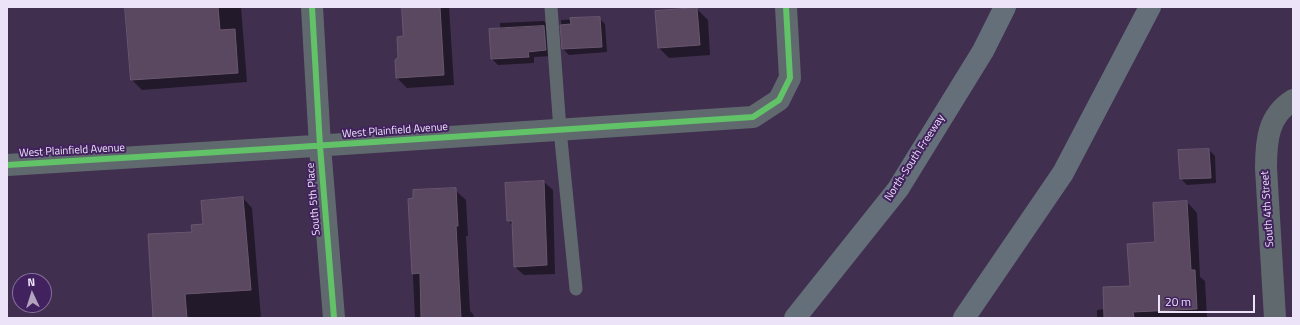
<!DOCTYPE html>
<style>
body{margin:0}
#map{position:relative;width:1300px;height:325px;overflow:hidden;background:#412f50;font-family:"Titillium Web",sans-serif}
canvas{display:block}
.frame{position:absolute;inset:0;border:8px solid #ede3f9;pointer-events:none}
.north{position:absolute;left:12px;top:273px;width:40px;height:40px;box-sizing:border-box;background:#42225e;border:1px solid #866f9c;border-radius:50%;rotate:356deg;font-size:11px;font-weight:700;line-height:16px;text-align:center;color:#ede3f9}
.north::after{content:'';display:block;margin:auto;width:14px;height:18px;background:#b1a4be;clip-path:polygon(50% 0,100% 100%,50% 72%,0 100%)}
.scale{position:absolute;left:1158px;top:295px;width:97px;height:18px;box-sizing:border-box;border:2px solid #ede3f9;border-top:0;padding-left:5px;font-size:12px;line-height:14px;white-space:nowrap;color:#ede3f9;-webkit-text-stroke:3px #42225e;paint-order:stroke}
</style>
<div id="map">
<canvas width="1300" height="325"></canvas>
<div class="frame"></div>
<div class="north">N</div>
<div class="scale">20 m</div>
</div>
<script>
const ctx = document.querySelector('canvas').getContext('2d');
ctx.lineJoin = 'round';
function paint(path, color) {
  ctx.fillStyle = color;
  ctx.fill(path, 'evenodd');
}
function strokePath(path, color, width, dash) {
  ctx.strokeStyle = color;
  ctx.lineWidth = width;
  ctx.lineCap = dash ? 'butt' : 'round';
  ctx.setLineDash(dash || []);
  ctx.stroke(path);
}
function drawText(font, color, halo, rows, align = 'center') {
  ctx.font = font + ' "Titillium Web",sans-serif';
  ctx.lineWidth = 4;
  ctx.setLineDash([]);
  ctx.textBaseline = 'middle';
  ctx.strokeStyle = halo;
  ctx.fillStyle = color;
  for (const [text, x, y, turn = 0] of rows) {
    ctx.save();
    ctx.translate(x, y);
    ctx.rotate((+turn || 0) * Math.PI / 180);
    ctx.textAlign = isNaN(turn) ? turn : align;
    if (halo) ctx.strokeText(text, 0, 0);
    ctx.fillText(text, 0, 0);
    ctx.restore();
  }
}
const shadow = new Path2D(`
 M126,7H241L247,82L142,90L132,80Z
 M403,7H449L454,85L407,88L397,78L404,37Z
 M697,9L708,20L710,55L669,58L659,48Z
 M599,18L605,24L607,52L569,55L563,49L561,20Z
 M544,21L550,27L552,56L534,57V63L498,65L492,59L500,29V23Z
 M1209,150L1215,156L1216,183L1187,185L1181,179Z
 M544,182L553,190L555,274L524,275L515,267L513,226L508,220Z
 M455,190L466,200L468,236H466L470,311L473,314L474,318H415L409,200Z
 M243,198L252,208L261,318H154L193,233Z
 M1187,202L1197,213L1200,277L1205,281L1207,318H1097V310L1105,309L1131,287L1156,243Z`);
const building = new Path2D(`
 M125,7H218L220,30L235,29L238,73L131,80Z
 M402,7H440L444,75L396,78L395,60L398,57L397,37L403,36Z
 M697,8L700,45L658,48L655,11Z
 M600,17L602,47L562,49L560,25L571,24L570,18Z
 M544,26L546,50L528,52L529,57L491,59L489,29Z
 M1209,149L1211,178L1180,179L1178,150Z
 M544,181L547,265L514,267L512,221H507L505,183Z
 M456,188L458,226H456L461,318H421L420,273L412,274L408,199L413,198V190Z
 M243,197L251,290L185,294L187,318H153L148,234L192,232L191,225L203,224L201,201Z
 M1187,201L1191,270H1195L1197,309L1133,312L1134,318H1104L1103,287L1130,286L1127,244L1155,242L1153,203Z`);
const lane = new Path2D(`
 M551,7L560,130L576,289`);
const street = new Path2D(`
 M312,7L320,146L334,318
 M7,165L283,148L753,117L779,100L790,78L786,7
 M1275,318L1266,168C1266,140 1268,116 1293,100`);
const highway = new Path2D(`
 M795,318L898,189L983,51L1005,7
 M964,318L1063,173L1150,7`);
const cycleway = new Path2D(`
 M312,7L320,146L334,318
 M7,165L283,148L753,117L779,100L790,78L786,7`);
const streetNames = [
 ["West Plainfield Avenue",395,131,-4],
 ["West Plainfield Avenue",72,151,-3],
 ["North-South Freeway",915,158,-57],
 ["South 5th Place",314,199,-95],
 ["South 4th Street",1268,209,-94]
];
paint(shadow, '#0007');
paint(building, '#5a4860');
strokePath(building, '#69566f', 1);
strokePath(lane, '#606a6e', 13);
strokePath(street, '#606a6e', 22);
strokePath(highway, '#656f7a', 22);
strokePath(cycleway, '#61c268', 6);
drawText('11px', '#ede3f9', '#42225e', streetNames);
</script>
